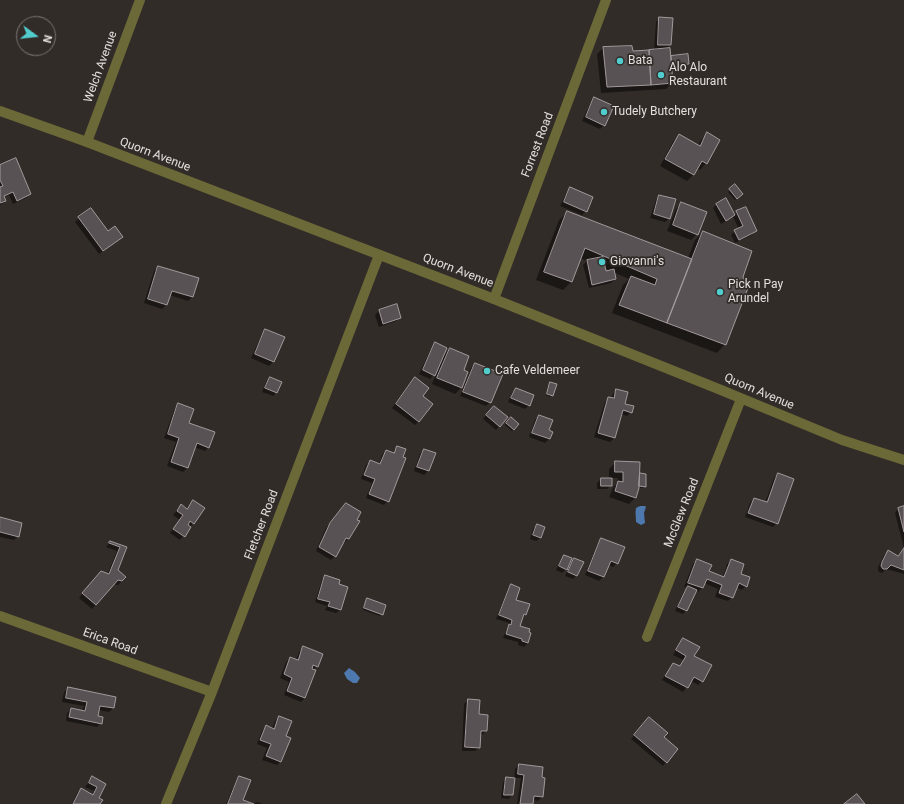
<!DOCTYPE html>
<style>
body{margin:0}
#map{position:relative;width:904px;height:804px;overflow:hidden;background:#322c29;font-family:Roboto,sans-serif}
canvas{display:block}
.north{position:absolute;left:16px;top:16px;width:40px;height:40px;box-sizing:border-box;background:#322c29;border:1px solid #797471;border-radius:50%;rotate:105deg;font-size:11px;font-weight:700;line-height:16px;text-align:center;color:#e3dfdd}
.north::after{content:'';display:block;margin:auto;width:14px;height:18px;background:#52cdcd;clip-path:polygon(50% 0,100% 100%,50% 72%,0 100%)}
</style>
<div id="map">
<canvas width="904" height="804"></canvas>
<div class="north">N</div>
</div>
<script>
const ctx = document.querySelector('canvas').getContext('2d');
ctx.lineJoin = 'round';
function paint(path, color) {
  ctx.fillStyle = color;
  ctx.fill(path, 'evenodd');
}
function strokePath(path, color, width, dash) {
  ctx.strokeStyle = color;
  ctx.lineWidth = width;
  ctx.lineCap = dash ? 'butt' : 'round';
  ctx.setLineDash(dash || []);
  ctx.stroke(path);
}
function drawText(font, color, halo, rows, align = 'center') {
  ctx.font = font + ' Roboto,sans-serif';
  ctx.lineWidth = 3.5;
  ctx.setLineDash([]);
  ctx.textBaseline = 'middle';
  ctx.strokeStyle = halo;
  ctx.fillStyle = color;
  for (const [text, x, y, turn = 0] of rows) {
    ctx.save();
    ctx.translate(x, y);
    ctx.rotate((+turn || 0) * Math.PI / 180);
    ctx.textAlign = isNaN(turn) ? turn : align;
    if (halo) ctx.strokeText(text, 0, 0);
    ctx.fillText(text, 0, 0);
    ctx.restore();
  }
}
const water = new Path2D(`
 M640,506H645L646,507L644,513L645,523L641,525L636,522C636,517 635,513 636,508Z
 M349,668L355,672L360,678L357,683H353L347,679L344,673Z`);
const shadow = new Path2D(`
 M660,18L670,45L666,49L670,57L687,55L688,64L684,68L671,69L672,83L666,89L601,93L597,54L603,48L632,47V52L654,50L656,22Z
 M594,98L604,125L600,129L582,121L591,102Z
 M707,134L706,163L700,170L697,168L693,175L687,181L660,166L673,142L679,136L698,146L701,140Z
 M0,166L30,194L26,198L13,204L9,195L3,197L5,201L0,205Z
 M735,186L742,194L735,200L728,192Z
 M570,188L586,211L582,215L560,206L567,192Z
 M660,196L669,219L665,222L650,218L656,200Z
 M682,203L697,234L691,240L667,231L676,209Z
 M717,204L734,215L737,212L756,231L752,235L741,240L736,231L739,229L733,217L721,224L713,208Z
 M568,212L688,258L695,240L703,232L725,344L717,353L612,313L623,285L629,279L613,272L615,279L611,283L589,288L583,265L587,261L580,258L571,282L563,290L536,280L559,220ZM605,268L610,271L606,272Z
 M79,218L108,232L117,240L99,254L75,222Z
 M734,232L739,241L735,243L731,235Z
 M158,267L192,297L188,301L169,295L166,305L162,309L144,303L154,271Z
 M396,305L400,317L396,321L379,327L375,315L379,311Z
 M266,330L284,338L273,362L269,366L251,358L262,334Z
 M436,343L442,357L450,349L462,370L467,372L461,388L455,394L432,384L437,371L430,379L419,374L432,347Z
 M475,364L490,402L486,406L460,396L471,368Z
 M270,379L277,392L273,396L262,392L266,382Z
 M411,382L421,396L419,421L415,425L392,408Z
 M551,383L552,395L550,397L546,395Z
 M516,389L529,405L525,409L508,402L512,393Z
 M617,390L624,404L631,412L627,416L621,414L614,438L610,442L594,437L605,402L609,398L611,399L613,394Z
 M179,404L188,424L209,447L205,451L194,447L187,468L183,472L167,466L176,442L164,438L175,408Z
 M490,411L499,426L496,430L483,419Z
 M539,416L548,431L551,432L549,439L545,443L529,437L535,420Z
 M511,419L518,425L512,431L505,425Z
 M397,447L388,501L384,505L366,498L372,483L361,479L366,465L370,461L379,464L382,455L386,451L393,453Z
 M424,450L434,454L428,471L424,475L414,471L420,454Z
 M616,462L639,476L640,474L645,486L643,488H638L635,498L629,504L609,497L613,488L617,483L618,478H611V485L607,489H597V483L601,479H609V469Z
 M778,474L777,523L773,527L745,517L750,503L754,499L765,503L774,478Z
 M193,501V523L180,540L170,533L180,520L173,515L181,506L186,509Z
 M346,504L355,520L358,522L348,539L344,543L343,542L335,556L331,560L316,551L326,528Z
 M904,507V574L886,569L882,573L879,572L878,570V567L884,555L888,552L897,557L904,548L895,513L898,509Z
 M0,518L18,536L14,540L0,537Z
 M537,526L540,538L536,541L530,539L533,529Z
 M602,539L617,563L613,567L608,565L603,577L599,581L585,575L598,543Z
 M110,542L125,548L116,570L122,581L118,585L113,584L92,609L79,598L97,576L107,575L117,551L106,547Z
 M565,556L568,565L575,559L577,575L573,579L565,576L569,567L562,573L556,570L561,560Z
 M697,560L708,571L723,577L727,564L731,560L746,586L742,590L736,587L732,597L728,601L715,597L718,589L704,583L702,588L698,592L696,591L687,610L683,614L675,611L685,591L688,588L684,587L693,564Z
 M326,576L337,585L340,610L336,613L325,610L327,606L315,602L322,580Z
 M511,586L515,600L526,614L522,618L519,627L528,643L524,647L518,645V642L503,638L509,623L496,619L508,589Z
 M368,599L382,614L380,616L363,610Z
 M683,639L693,656L702,681L698,685L691,681L683,692L662,680L669,668L673,664L679,667L683,660L673,655L680,643Z
 M303,648L317,666L313,670L305,698L301,702L284,695L289,682L280,678L286,662L290,658L296,660L299,652Z
 M68,689L113,708L109,712L98,710L97,717L101,723L97,727L66,721L67,713L71,710L82,712L84,706L62,702L64,692Z
 M468,700L479,701L478,715L486,731L482,735L480,734L479,748L475,751H462L464,704Z
 M279,717L285,737L281,761L277,765L262,760L267,748L257,744L262,731L266,727L272,729L275,721Z
 M649,718L663,737L666,762L663,766L631,739Z
 M519,765L542,797L538,801L533,800L532,804H517L521,778H514L512,795L509,799L501,798L503,782L507,778L514,779L515,769Z
 M239,777L242,801L251,804H226L236,781Z
 M92,778L105,784L97,798L99,804H72L77,793L81,789L92,795L94,791L85,787Z
 M257,802L263,804H254Z`);
const building = new Path2D(`
 M659,17L673,18L671,45H658Z
 M632,46L633,51L649,50L651,85L607,87L603,47Z
 M670,48L673,83L651,85L649,50Z
 M688,54L689,64L672,66L671,56Z
 M594,97L614,106L605,126L586,117Z
 M707,132L720,140L707,164L702,161L694,175L665,159L679,134L700,146Z
 M16,158L31,194L17,201L13,192L4,196L6,201L0,203V187L3,186L0,180V165Z
 M735,184L743,194L737,199L729,189Z
 M570,187L593,197L587,212L564,202Z
 M659,195L676,199L670,219L654,214Z
 M726,198L735,215L726,221L716,204Z
 M681,202L707,212L698,235L673,225Z
 M746,207L757,231L739,240L734,230L743,226L736,211Z
 M91,208L108,231L115,226L123,237L103,251L78,217Z
 M567,211L692,259L667,323L619,305L631,276L655,285L657,279L585,248L572,282L544,272Z
 M703,231L752,251L743,277L748,288L726,345L667,323Z
 M603,257L606,271L614,269L616,279L592,285L587,260Z
 M158,266L199,278L193,297L172,291L167,305L148,299Z
 M397,304L401,318L383,324L379,310Z
 M265,329L285,337L274,362L255,354Z
 M435,342L447,348L435,376L423,370Z
 M450,348L469,356L464,370L468,372L462,388L437,378Z
 M475,363L503,374L491,403L463,392Z
 M270,377L282,382L277,393L265,388Z
 M415,377L429,388L423,396L433,404L419,422L396,404Z
 M550,382L557,384L553,396L547,394Z
 M516,388L534,395L530,406L511,398Z
 M616,389L628,392L625,404L634,406L632,413L623,410L615,438L598,433L608,397L614,398Z
 M178,403L194,409L189,423L215,432L209,448L197,443L188,468L171,462L179,438L168,434Z
 M494,406L508,417L500,427L486,415Z
 M539,415L553,420L549,430L553,432L550,439L532,433Z
 M511,417L519,424L514,430L506,423Z
 M397,446L406,449L403,457L406,458L389,502L369,494L375,479L364,475L370,460L380,464L386,450L394,453Z
 M424,449L436,453L429,471L417,467Z
 M615,461L640,462L639,488L636,498L615,491L618,481L623,482V472H615Z
 M640,473L646,474V487L639,486Z
 M778,473L794,479L778,524L748,513L754,498L767,502Z
 M601,478H612V486H601Z
 M193,500L205,508L194,524L190,521L188,525L191,527L185,537L173,529L183,515L177,511L181,504L187,509Z
 M346,503L361,512L357,520L360,521L349,539L346,538L336,557L319,547L330,523Z
 M904,506V532L898,508Z
 M0,517L22,523L19,537L0,532Z
 M537,524L545,527L541,538L533,535Z
 M601,538L625,547L618,564L611,561L604,577L588,571Z
 M110,541L127,547L118,570L126,577L122,581L118,580L96,605L82,593L101,571L109,574L120,547L109,543Z
 M904,548V570L891,565L887,569H883L881,566L882,562L888,550L898,556Z
 M564,555L572,558L567,570L559,566Z
 M574,558L584,562L577,576L568,572Z
 M697,559L712,565L709,571L724,577L731,559L744,564L741,574L750,577L747,587L739,583L733,598L719,593L722,585L707,579L703,588L688,583Z
 M325,575L340,580L339,584L348,587L341,610L328,606L330,602L318,599Z
 M511,584L520,588L516,600L530,604L526,615L524,614L520,626L530,629L529,632L531,633L528,643L522,641V639L506,634L509,624L511,625L512,620L499,615Z
 M688,586L697,590L687,611L678,607Z
 M367,598L386,605L383,615L364,608Z
 M683,638L700,647L694,656L712,665L703,682L694,677L688,688L665,676L673,663L680,666L686,656L676,650Z
 M303,646L323,654L318,667L313,665L312,669L316,670L305,698L287,691L292,678L284,674L290,657L298,660Z
 M68,687L116,697L114,708L100,706L98,716L103,717L102,724L69,717L71,708L85,711L87,702L66,698Z
 M468,699L480,700L479,714L488,715L487,731H481L480,748L465,747Z
 M279,716L292,721L286,736L291,738L281,762L266,756L271,744L260,740L266,725L274,729Z
 M649,717L668,733L664,737L678,749L667,763L634,735Z
 M519,764L543,767L542,777L545,778L543,797L534,796L533,804H520L524,775L518,774Z
 M92,776L106,784L99,798L103,800L100,804H73L81,788L93,795L97,787L89,783Z
 M239,776L251,780L243,800L254,804H228Z
 M506,777L515,778L513,795H504Z
 M857,794L865,804H844Z`);
const minor = new Path2D(`
 M87,142L140,0
 M494,299L606,0
 M0,616L212,692
 M647,637L741,399
 M166,804L212,692L379,255`);
const tertiary = new Path2D(`
 M0,111L87,142L494,299L721,390L842,440L904,460`);
const markers = [
 [620,61,4,"#52cdcd"],
 [661,75,4,"#52cdcd"],
 [604,112,4,"#52cdcd"],
 [602,262,4,"#52cdcd"],
 [720,292,4,"#52cdcd"],
 [487,371,4,"#52cdcd"]
];
const poiNames = [
 ["Bata",628,61],
 ["Alo Alo",669,68],
 ["Restaurant",669,82],
 ["Tudely Butchery",612,112],
 ["Giovanni's",610,262],
 ["Pick n Pay",728,285],
 ["Arundel",728,299],
 ["Cafe Veldemeer",495,371]
];
const streetNames = [
 ["Welch Avenue",101,67,-70],
 ["Forrest Road",538,145,-69],
 ["Quorn Avenue",155,155,21],
 ["Quorn Avenue",458,271,21],
 ["Quorn Avenue",759,392,23],
 ["McGlew Road",682,513,-68],
 ["Fletcher Road",262,525,-69],
 ["Erica Road",110,642,20]
];
paint(water, '#4d79af');
paint(shadow, '#0007');
paint(building, '#595254');
strokePath(building, '#a2999c', 1);
strokePath(minor, '#6a6937', 10);
strokePath(tertiary, '#6a6937', 10);
for (const [x, y, r, color] of markers) {
  const dot = new Path2D();
  dot.arc(x, y, r, 0, 2 * Math.PI);
  ctx.fillStyle = color;
  ctx.fill(dot);
  strokePath(dot, '#322c29', 1.5);
}
drawText('12px', '#e3dfdd', '#322c29', poiNames, 'left');
drawText('12px', '#e3dfdd', '#322c29', streetNames);
</script>
